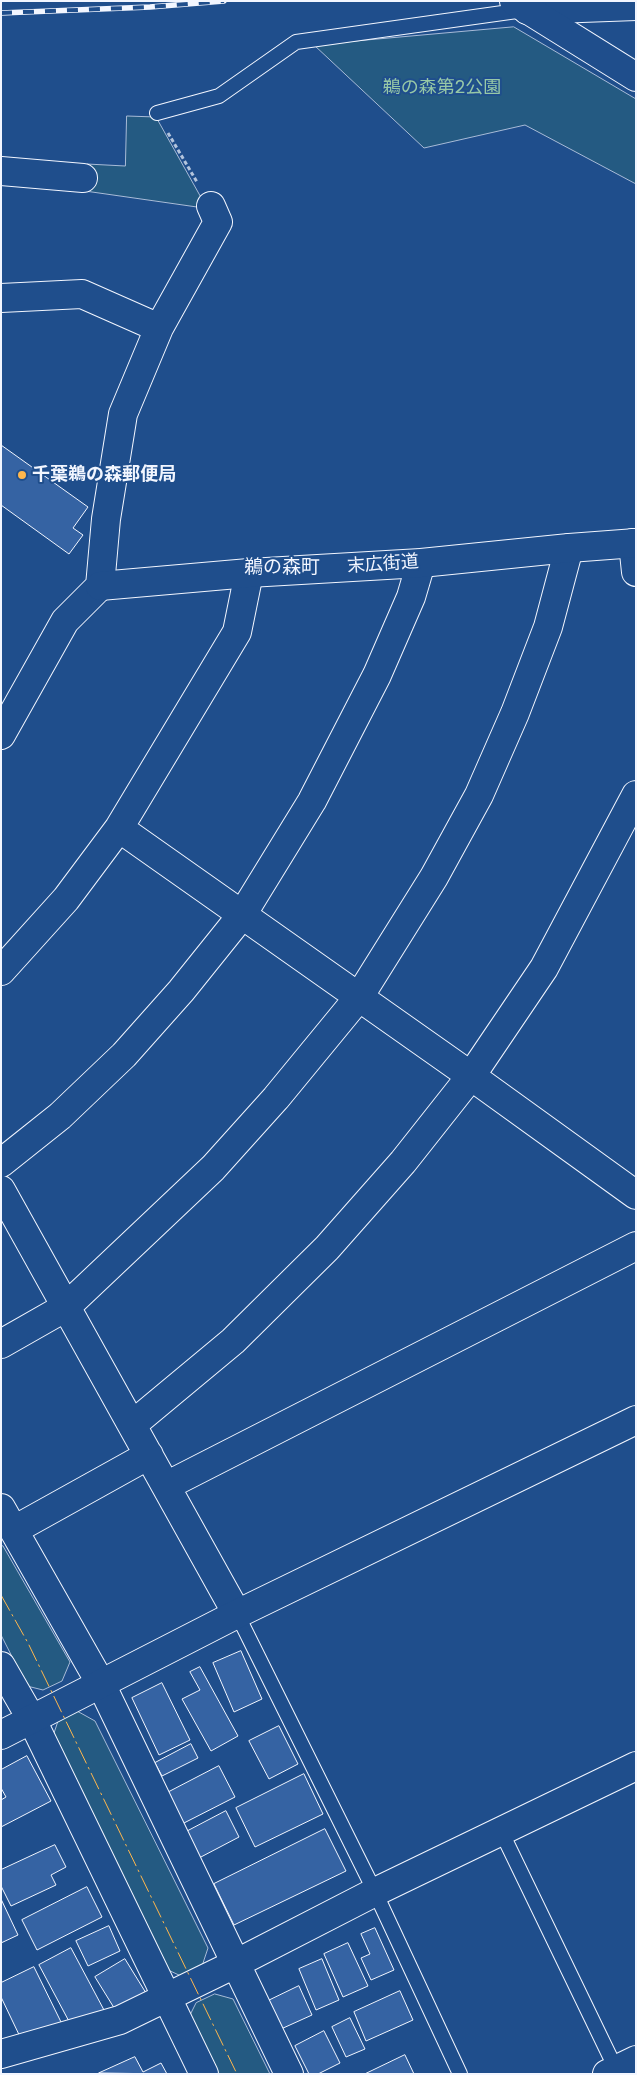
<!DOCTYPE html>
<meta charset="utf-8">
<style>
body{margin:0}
#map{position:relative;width:637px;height:2075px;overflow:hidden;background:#1f4e8c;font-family:Poppins,sans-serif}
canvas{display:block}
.frame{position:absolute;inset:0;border:2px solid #f2f6ff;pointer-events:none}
</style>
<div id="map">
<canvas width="637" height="2075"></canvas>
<div class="frame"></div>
</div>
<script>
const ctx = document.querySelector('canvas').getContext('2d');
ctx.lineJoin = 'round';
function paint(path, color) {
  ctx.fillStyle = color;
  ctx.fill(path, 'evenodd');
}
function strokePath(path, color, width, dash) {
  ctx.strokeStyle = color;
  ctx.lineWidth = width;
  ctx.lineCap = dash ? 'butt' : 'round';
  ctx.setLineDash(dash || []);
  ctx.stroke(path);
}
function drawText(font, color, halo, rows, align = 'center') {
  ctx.font = font + ' Poppins,"Noto Sans JP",sans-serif';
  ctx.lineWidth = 4;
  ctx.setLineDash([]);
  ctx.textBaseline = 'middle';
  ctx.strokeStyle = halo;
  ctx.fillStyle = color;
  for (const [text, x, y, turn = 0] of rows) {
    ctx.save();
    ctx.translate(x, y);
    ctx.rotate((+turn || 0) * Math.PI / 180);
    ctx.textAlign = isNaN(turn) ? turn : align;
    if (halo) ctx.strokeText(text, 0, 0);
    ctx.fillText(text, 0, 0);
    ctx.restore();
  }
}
const green = new Path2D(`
 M514,27L636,99V184L525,125L424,148L314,45Z
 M127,116L156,117L203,201L197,207L85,191L87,164L125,166Z
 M3,1546L70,1662L62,1681L43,1690L27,1686L1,1635V1547Z
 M77,1711L95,1721L208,1948L201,1969L181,1976L166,1969L51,1742L58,1721Z
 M215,1994L233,1999L270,2074H215L188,2019L196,2003Z`);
const building = new Path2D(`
 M1,445L88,507L73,528L83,535L69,554L1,505Z
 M241,1651L262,1699L234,1712L213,1663Z
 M200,1667L238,1736L211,1751L182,1699L200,1690L190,1672Z
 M162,1683L190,1740L159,1755L132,1698Z
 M279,1726L298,1764L269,1779L249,1741Z
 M191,1744L198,1758L162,1776L155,1763Z
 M27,1756L51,1801L1,1827V1800L6,1797L1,1788V1770Z
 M219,1766L235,1797L182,1824L167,1793Z
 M304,1774L323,1814L255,1847L236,1808Z
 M226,1811L239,1837L199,1858L186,1832Z
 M325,1829L346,1871L234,1925L214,1884Z
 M55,1845L66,1867L51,1875L56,1885L11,1906L1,1886V1870Z
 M87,1887L102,1917L37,1950L22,1920Z
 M1,1899L18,1935L1,1943Z
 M109,1926L120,1951L88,1966L76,1941Z
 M375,1928L394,1970L371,1980L361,1958L370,1954L361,1934Z
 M348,1943L368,1986L343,1997L324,1954Z
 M71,1948L104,2010L72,2027L39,1965Z
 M125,1959L146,1993L116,2011L95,1977Z
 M322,1959L339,2000L316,2010L299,1969Z
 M34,1967L62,2024L23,2043L1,1997V1983Z
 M299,1986L312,2015L281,2029L268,2001Z
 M400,1991L413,2020L366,2041L354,2012Z
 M350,2018L365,2049L346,2057L332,2027Z
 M324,2031L340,2063L318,2074H309L295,2046Z
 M405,2055L414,2074H365Z
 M135,2057L143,2072L161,2063L167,2074L99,2073Z`);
const path = new Path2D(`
 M168,133L197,182`);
const lane = new Path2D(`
 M157,113L219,96L296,42L524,10
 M237,1614L375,1892L460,2074
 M501,1831L616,2069`);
const street = new Path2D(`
 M527,10L636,6
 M1,171L83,178
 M1,298L82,294L159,328
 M633,543L636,572
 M1,735L65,621L100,586L106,519L123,414L159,328L218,222L211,206
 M119,828L471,1076L636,1195
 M1,971L66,899L119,828L237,632L249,573
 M1,1163L60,1116L124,1055L181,991L242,915L312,801L377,675L411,597L421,563
 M1,1190L237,1614
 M1,1344L66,1307L213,1168L276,1098L359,997L434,877L479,795L515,713L548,627L569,548
 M132,1425L233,1341L327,1248L403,1162L471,1076L544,968L636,795
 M166,1486L636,1246
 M1,1508L101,1684L289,2074
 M14,1530L149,1455
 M1,1666L32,1720L204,2074
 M1,2054L120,2020L235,1964L375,1892L636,1766
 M607,2074L636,2060`);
const secondary = new Path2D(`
 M514,1L636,77
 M100,586L249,573L421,563L569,548L636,543
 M1,1735L237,1614L636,1420`);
const rail = new Path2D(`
 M1,13L150,7L224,1`);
const power = new Path2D(`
 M1,1595L28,1643L237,2074`);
const markers = [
 [22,475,5,"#ffb74d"]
];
const parkNames = [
 ["鵜の森第2公園",442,88]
];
const poiNames = [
 ["千葉鵜の森郵便局",32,475]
];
const streetNames = [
 ["末広街道",383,565,-4]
];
const neighbourhoodNames = [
 ["鵜の森町",282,568]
];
paint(green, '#245a82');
strokePath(green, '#a8bbd7', 1);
paint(building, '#3563a3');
strokePath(building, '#f2f6ff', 1);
strokePath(lane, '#f2f6ff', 16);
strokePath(street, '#f2f6ff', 30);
strokePath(secondary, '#f2f6ff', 30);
strokePath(path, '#b3c4dc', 3, [4, 2.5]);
strokePath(lane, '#1f4e8c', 14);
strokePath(street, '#1f4e8c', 28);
strokePath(secondary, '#1f4e8c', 28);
strokePath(rail, '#f2f6ff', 5.5);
strokePath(rail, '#1f4e8c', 4, [11]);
strokePath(power, '#ffb74d', 1, [18, 4, 2.5, 4]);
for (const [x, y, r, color] of markers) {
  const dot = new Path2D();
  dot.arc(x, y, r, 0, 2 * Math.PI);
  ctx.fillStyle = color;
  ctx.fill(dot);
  strokePath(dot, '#1f4e8c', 2);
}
drawText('18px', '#97c8a6', '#1f4e8c', parkNames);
drawText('bold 18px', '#f2f6ff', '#1f4e8c', poiNames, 'left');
drawText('18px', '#f2f6ff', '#1f4e8c', streetNames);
drawText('19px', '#f2f6ff', '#1f4e8c', neighbourhoodNames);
</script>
